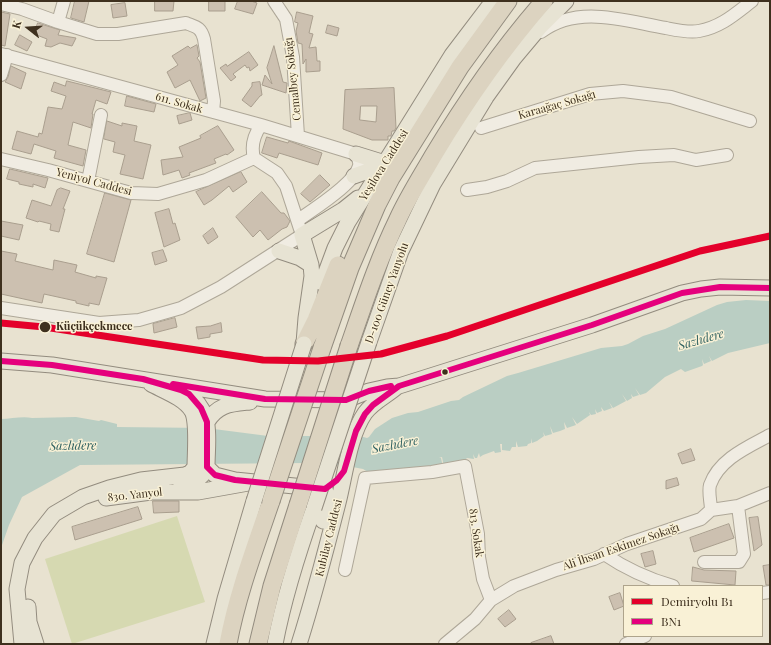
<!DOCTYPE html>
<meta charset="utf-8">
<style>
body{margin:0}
#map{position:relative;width:771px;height:645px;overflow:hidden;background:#e8e2d0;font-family:"Playfair Display",serif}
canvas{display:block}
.frame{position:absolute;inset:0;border:2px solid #3e301e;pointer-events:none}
.legend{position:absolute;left:623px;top:585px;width:140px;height:52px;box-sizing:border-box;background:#f9f1d6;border:1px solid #aea48c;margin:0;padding:5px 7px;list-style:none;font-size:12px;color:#3e301e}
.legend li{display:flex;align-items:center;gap:8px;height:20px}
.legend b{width:20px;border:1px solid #aea48c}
.north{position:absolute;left:8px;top:8px;width:40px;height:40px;-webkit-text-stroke:3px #f9f1d6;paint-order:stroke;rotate:287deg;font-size:11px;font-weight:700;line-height:16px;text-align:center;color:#3e301e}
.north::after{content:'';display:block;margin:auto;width:14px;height:18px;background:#3e301e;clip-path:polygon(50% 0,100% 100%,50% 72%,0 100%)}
</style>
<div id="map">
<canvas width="771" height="645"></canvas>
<div class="frame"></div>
<ul class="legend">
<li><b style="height:5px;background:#e4002b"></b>Demiryolu B1</li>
<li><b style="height:5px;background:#e5007d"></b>BN1</li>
</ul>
<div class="north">K</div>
</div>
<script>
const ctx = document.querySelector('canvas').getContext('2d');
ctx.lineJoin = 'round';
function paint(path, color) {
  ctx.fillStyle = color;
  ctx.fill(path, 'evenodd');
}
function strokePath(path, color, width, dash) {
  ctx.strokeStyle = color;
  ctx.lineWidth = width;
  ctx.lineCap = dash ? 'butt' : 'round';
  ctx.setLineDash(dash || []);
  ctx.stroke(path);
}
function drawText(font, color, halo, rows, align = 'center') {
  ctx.font = font + ' "Playfair Display",serif';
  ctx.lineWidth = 3;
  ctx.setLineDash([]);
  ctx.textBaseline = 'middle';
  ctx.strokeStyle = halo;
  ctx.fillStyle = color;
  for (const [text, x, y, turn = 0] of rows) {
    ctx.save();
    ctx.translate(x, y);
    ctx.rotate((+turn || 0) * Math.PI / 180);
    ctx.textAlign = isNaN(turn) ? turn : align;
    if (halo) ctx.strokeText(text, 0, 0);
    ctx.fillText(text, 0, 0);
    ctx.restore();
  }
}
const green = new Path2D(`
 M177,516L205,602L72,644L45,559Z`);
const water = new Path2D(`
 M746,300L770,301V343L728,353L712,361L709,356L711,361L704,364L702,359L703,365L702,366L685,372L681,369L665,377L646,393L640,395L635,388L639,395L633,397L631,394L632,398L627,401L622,394L626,401L613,408L609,402L612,408L604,411L601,407L602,411L597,413L595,409L596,414L591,415L589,412L590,415L577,424L572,417L576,425L567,428L564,422L565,429L560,431L558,425L560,431L553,433L550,426L552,434L545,436L543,432L544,436L537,441L532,443L531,438V443L528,444L527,446L518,447L516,441V447H512L510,451L502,450V444H500L501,452L495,453L494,451L483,455L480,457L479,453L477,458H475L473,454L474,459L467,458L462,463L452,462L444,467L442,457L439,458H441L443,467L368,472L363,469L342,465L331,466L308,463L80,465L22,497L9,525L1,548V419C11,419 22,416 32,418L76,417L99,421L101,420L117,424V427L206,428L268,436H317L340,437L352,434L367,438L369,437L375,429L392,418L408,413L418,412L451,401L459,400L463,397L507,376L518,373L601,348L622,346L628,344L643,336L665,329L717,305L727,302Z`);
const building = new Path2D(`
 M75,1H89L84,22L71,18Z
 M155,1H174L173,11H155Z
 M209,1H225V11H209Z
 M238,1H251L257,3L253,14L235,9Z
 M125,3L127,16L113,18L111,5Z
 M1,12L10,14L5,46L1,45Z
 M297,12L313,16L309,33L313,34L309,48L316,47L317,61H320V71L306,72V59L303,64L302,44L298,43L296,31L298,23L295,22Z
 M38,23L60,30L58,35L76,38L72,46L60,43L51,47L45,46L47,39L34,34Z
 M328,25L339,28L337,36L326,33Z
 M20,35L32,42L27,51L15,45Z
 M197,45L199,56L197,58L200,62L206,98L200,101L190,80L175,88L167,72L178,65L172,56L188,46L190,48Z
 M274,46L283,82L287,83L286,93L262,85L265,75L272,84L267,68Z
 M249,52L258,65L250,71L249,67L247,68L245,65L233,74L236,77L231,81L220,68L226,64L227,66Z
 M11,66L26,73L21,89L5,82L8,77Z
 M67,81L111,92L107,104L96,100L92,114H93L91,128L73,122L68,145L86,150L83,166L54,158L56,151L34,144L31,154L12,149L17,131L38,137L39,133L42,134L48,107L62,109L66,96L51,91L54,82L65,86Z
 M260,82L262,95L260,96L251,107L242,100L252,86V83Z
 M394,88L396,128L394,131H392L391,136H388V140H372L343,129L345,90ZM361,106H377L376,122L360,120Z
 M127,96L156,104L154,112L125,106Z
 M190,113L192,120L179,124L177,116Z
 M107,121L122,126V123L137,126L134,141L151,145L143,179L120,174L125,155L113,152L115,142L104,139Z
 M218,126L234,150L227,155L226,154L214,159L216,163L189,173L190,175L182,178L179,170L163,175L161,160L183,157L179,147L201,138L200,136Z
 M267,137L288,143L289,141L322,153L318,165L279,153L277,158L262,153Z
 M10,169L48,178L45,188L33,184V187L19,184V182L7,179Z
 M241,172L247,182L233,192L229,186L212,200L204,205L196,192Z
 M320,175L330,185L310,202L301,194Z
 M61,188L70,191L63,209H65L59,232L50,230L51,224L39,221L38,222L26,218L32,200L51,206L57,190Z
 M262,192L281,213H284L290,221L287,227L282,229L268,240L260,230L253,237L236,217Z
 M105,193L131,200L114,262L87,254Z
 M169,209L173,224L175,223L180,240L164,247L155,213Z
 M1,221L23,225L19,240L1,236Z
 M213,228L218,237L208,244L203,236Z
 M163,250L167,261L155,265L152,253Z
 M1,251L17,254L15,261L53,270L54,260L77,265L75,272L96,278V276L107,278L99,305L89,303V306L76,303V301L44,294L42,303L1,294Z
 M175,318L177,327L154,333L153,324Z
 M221,323L222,332L210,334V337L198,339L196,327L210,326Z
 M691,449L695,460L682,464L678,454Z
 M677,478L679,485L666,489V481Z
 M153,501H179V512L154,513Z
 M138,507L142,519L75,540L72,527Z
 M758,517L762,545L754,551L749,518Z
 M729,524L734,538L694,552L690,538Z
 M653,551L656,564L645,567L641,554Z
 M770,565V585H766L763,566Z
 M693,567L704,570L736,571L735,585L692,581Z
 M620,593L624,606L614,610L609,597Z
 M509,610L516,619L505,627L498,619Z
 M551,636L554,644H531V643Z`);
const minor = new Path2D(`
 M274,1L286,19L293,57L298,136
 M1,4L22,9L58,22L97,34H118L186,23C196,27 201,27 204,39L214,101L213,112
 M58,22L64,1
 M541,32C578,4 625,21 666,28C676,30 689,33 699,31C721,27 735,14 752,1
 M1,54L261,125L356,154C358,158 360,162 359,166C355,183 313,210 298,220
 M1,75L7,55
 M481,128L590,94L623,91L671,97L750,121
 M1,159L48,170L131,193L158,194L206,180L254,158
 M88,181L101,115
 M467,190L487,187L507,181L535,168L639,157L674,155L696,160L727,155
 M1,308L99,323L139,320L181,308L221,287L302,235L286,186L277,173L254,158C251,147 254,135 261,125
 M711,510L738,506L770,493
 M604,554C626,569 648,579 673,586
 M704,562H739L744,554L738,506
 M345,570L365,478L432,472L465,466L478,534L479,557L483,579L491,600
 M762,593L770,592
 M445,644L475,619L491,600L514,586L556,570L594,559L627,544L701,519L711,510C711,503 708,492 710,485C719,459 748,447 770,435
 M626,644L645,636`);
const major = new Path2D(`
 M356,154L385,163
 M354,176L379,167L384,163
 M279,251L300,258L311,265
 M322,283L335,248L348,222L452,55L493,1
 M369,342L401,251L433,184L486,97L514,58L540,27L566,1
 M304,343L306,318L312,276L311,265L302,235L343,210L358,198
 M1,361L52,365L265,399L346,400L369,391L387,387L399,386L592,325L682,293L701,289L720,287L770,288
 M207,422C218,404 231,404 250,402
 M207,467L215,475L235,480L314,488
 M181,484C193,482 202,480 207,467C207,442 213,416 193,398
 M106,498L151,492H198L254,482
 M323,521C325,510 330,500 325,489
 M28,607L29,622L36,644
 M22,644L17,589L22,563L35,538L54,514L83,497L109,488L141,480L185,475L190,473L195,467C195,454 198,422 192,411C184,398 164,391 151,384
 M214,644L225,599L254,501
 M275,644C284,597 298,553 314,508
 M299,644C314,597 326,550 338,503C345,476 349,436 365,413C374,401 387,396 398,386`);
const highway = new Path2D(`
 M304,344L316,320L338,265
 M349,346C364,303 378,260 398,219C408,197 421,177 433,156C466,101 502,49 544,1
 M322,348L350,268L377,205L391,178L460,67L508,1
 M228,644C237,595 255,548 271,501
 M258,644L272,586L298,505`);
const majorBridge = new Path2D(`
 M254,501L304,344
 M314,508L369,342`);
const highwayBridge = new Path2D(`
 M271,501L322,348
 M298,505L349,346`);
const bus1 = new Path2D(`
 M1,361L52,365L143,379L181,390L189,394L201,408L207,422V467L215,475L235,480L325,489L337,480L344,471L356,431L365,414L373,405L399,386L592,325L682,293L720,287L770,288
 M173,384L265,399L346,400L369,391L391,386`);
const rail1 = new Path2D(`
 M1,323L44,327L263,360L318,361L381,354L447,336L700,251L770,236`);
const markers = [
 [45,327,6,"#3e301e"],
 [445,372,3.5,"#3e301e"]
];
const streetNames = [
 ["Cemalbey Sokağı",293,79,-96],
 ["611. Sokak",179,103,16],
 ["Karaağaç Sokağı",557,105,-16],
 ["Yeşilova Caddesi",384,165,-58],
 ["Yeniyol Caddesi",94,182,15],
 ["D-100 Güney Yanyolu",387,293,-70],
 ["830. Yanyol",135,495,-6],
 ["813. Sokak",476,533,82],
 ["Kubilay Caddesi",329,538,-76],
 ["Ali İhsan Eskimez Sokağı",621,547,-19]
];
const stopNames = [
 ["Küçükçekmece",56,327]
];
const waterNames = [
 ["Sazlıdere",701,340,-16],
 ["Sazlıdere",395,445,-11],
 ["Sazlıdere",73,446,-1]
];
paint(green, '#d6d9b1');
paint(water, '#bacec3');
paint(building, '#ccc0b0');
strokePath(building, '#a99e8e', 1);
strokePath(minor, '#aea798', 14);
strokePath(major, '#938c7f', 17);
strokePath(highway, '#938c7f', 19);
strokePath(minor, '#f0ece2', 12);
strokePath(major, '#e7e3d3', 15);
strokePath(highway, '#dcd3c0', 17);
strokePath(majorBridge, '#938c7f', 17, []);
strokePath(highwayBridge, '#938c7f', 19, []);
strokePath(majorBridge, '#e7e3d3', 15);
strokePath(highwayBridge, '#dcd3c0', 17);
strokePath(bus1, '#e5007d', 6);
strokePath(rail1, '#e4002b', 7);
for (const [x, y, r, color] of markers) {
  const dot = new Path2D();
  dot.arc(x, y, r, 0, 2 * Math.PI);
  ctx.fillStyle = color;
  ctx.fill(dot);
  strokePath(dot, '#f9f1d6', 1.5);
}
drawText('11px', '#3e301e', '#f9f1d6', streetNames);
drawText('bold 11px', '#3e301e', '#f9f1d6', stopNames, 'left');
drawText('italic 12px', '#2c5f5f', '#f9f1d6', waterNames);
</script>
